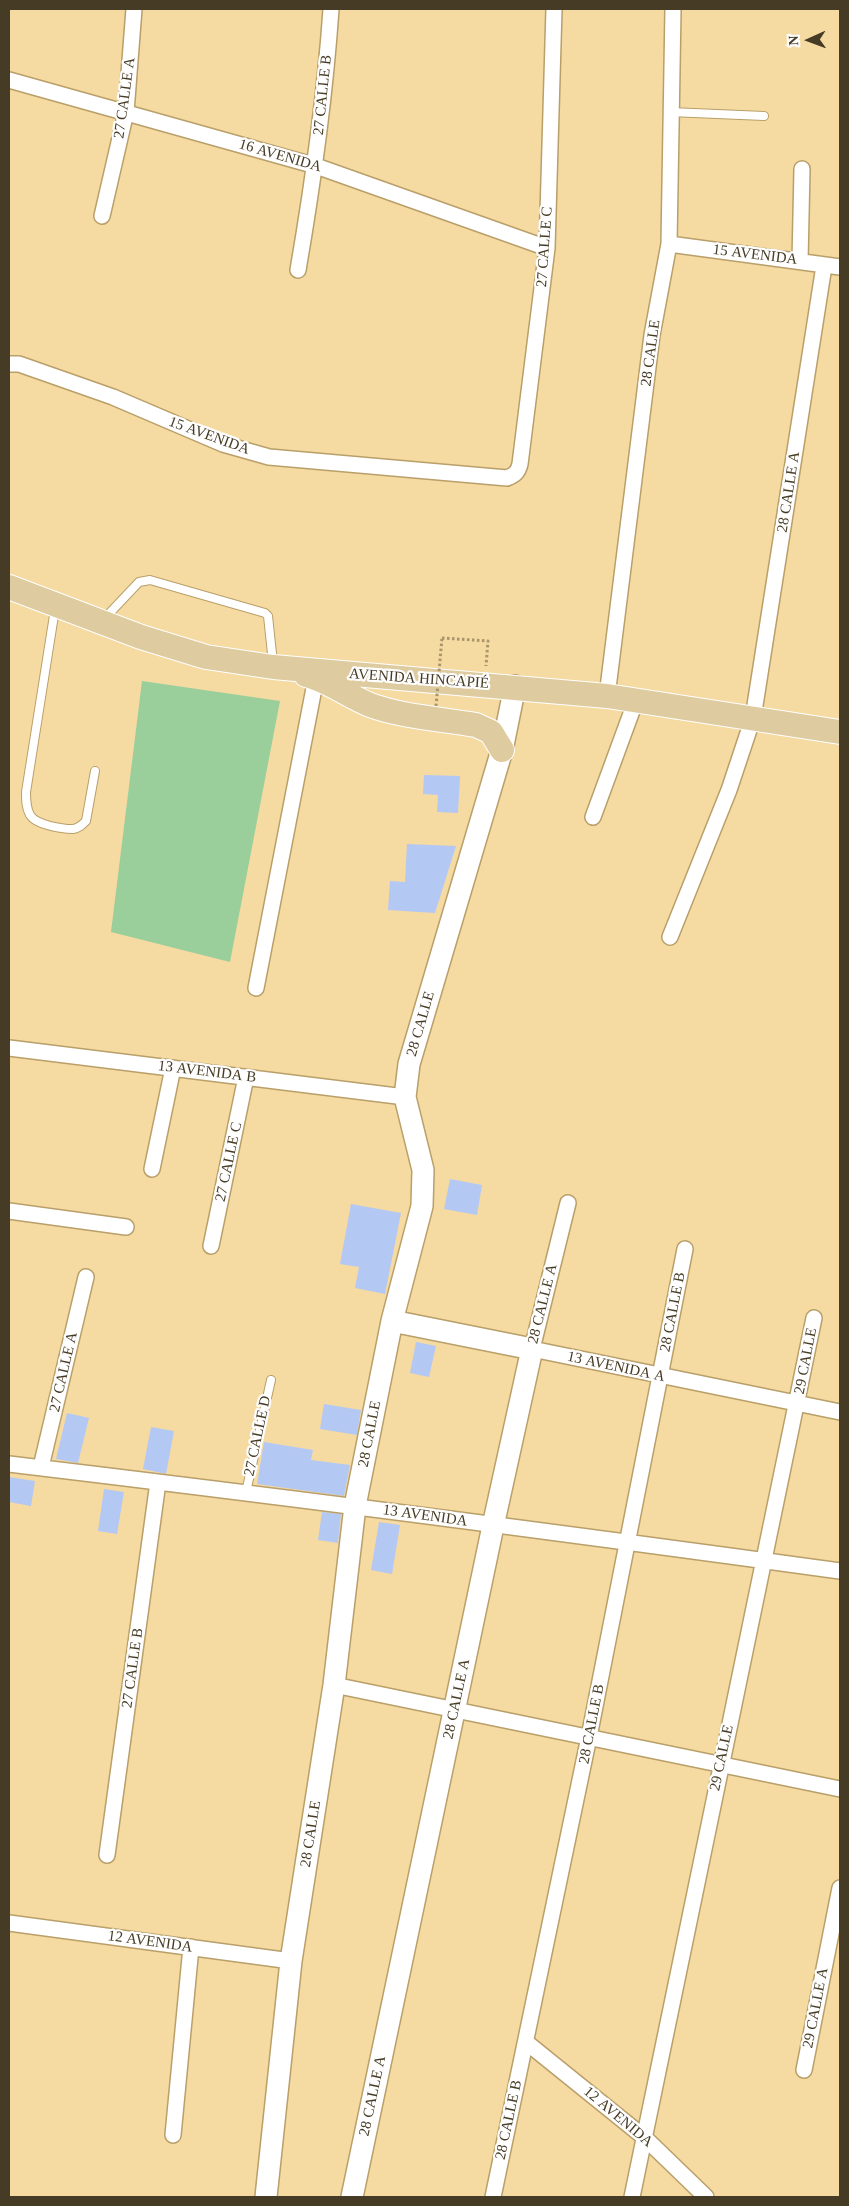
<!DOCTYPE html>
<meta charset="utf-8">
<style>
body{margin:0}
#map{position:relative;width:849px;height:2206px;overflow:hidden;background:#f5daa2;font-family:"Times New Roman",serif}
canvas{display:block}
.frame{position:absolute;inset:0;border:10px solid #463b24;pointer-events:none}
.north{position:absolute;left:784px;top:15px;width:50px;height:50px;-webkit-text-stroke:4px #fefefe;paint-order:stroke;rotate:268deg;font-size:14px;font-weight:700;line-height:20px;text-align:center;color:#463b24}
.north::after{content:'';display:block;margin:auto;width:18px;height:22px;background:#463b24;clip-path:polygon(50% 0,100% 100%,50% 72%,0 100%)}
</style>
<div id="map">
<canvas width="849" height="2206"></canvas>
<div class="frame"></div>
<div class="north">N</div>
</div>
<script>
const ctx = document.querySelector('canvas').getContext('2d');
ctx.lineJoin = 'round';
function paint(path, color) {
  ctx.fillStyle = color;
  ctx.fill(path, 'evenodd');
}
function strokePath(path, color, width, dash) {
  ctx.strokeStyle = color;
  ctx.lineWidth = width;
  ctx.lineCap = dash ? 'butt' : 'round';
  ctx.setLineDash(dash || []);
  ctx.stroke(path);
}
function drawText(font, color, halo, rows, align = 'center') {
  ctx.font = font + ' "Times New Roman",serif';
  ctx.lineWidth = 4.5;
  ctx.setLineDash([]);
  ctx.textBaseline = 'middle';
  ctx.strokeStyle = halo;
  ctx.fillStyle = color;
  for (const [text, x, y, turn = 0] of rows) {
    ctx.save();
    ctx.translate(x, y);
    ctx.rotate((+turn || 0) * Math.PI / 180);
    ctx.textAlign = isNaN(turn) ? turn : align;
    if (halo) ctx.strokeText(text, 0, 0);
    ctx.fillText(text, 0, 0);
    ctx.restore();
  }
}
const green = new Path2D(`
 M142,681L280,701L230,962L111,932Z`);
const building = new Path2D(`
 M424,775L460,776L458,813L437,812L438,795L423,794Z
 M407,844L456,846L435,913L388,910L390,881L405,882Z
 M450,1179L482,1185L477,1215L444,1209Z
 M351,1204L401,1213L385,1294L355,1288L359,1267L340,1264Z
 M416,1342L436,1346L429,1377L410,1373Z
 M324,1404L361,1410L357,1435L320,1429Z
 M67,1413L89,1418L78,1463L56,1459Z
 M151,1427L174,1431L166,1474L143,1469Z
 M264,1442L313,1450L311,1460L350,1465L344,1496L257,1484Z
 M9,1477L35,1481L31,1506L9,1502Z
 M104,1489L124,1492L117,1534L98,1531Z
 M322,1512L341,1514L338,1543L318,1540Z
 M379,1522L400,1525L392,1574L371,1570Z`);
const path = new Path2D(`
 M442,638L488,641L486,666`);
const service = new Path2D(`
 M670,112L764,116
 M55,609L26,792C26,800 26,808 30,815C36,825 62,829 73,829C79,828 82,825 86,821L95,771
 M104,619L139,582L150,580L265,613L268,616L273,663
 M246,1492L271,1380`);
const minor = new Path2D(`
 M9,80L316,166L547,248
 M102,216L126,112L134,9
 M669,244L840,267
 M800,261L802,169
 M298,270C313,183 325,97 331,9
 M9,364H19L113,397L223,444L269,457L507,478C515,475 518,472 520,464L547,248L554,9
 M607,696L652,335L669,244L673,9
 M593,817L636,700
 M670,937L729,790L753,718L824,266
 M256,988L316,678
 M9,1048L405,1097
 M152,1169L173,1068
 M568,1203L532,1349L840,1412
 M9,1211L126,1227
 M211,1246L246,1077
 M9,1464C286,1497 563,1533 840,1571
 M41,1467L86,1277
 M334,1685L840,1789
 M107,1855L158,1482
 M9,1923L291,1961
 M526,2042L645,2138L706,2197
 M804,2070L840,1888
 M173,2135L191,1947
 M493,2197L589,1737L685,1249
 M632,2197L814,1318`);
const secondary = new Path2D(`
 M266,2197L291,1961L334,1685L355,1506L392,1321L422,1206L423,1170L405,1097L409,1064L502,750L515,686
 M352,2197L493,1526L532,1349L392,1321`);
const primary = new Path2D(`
 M9,587L141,637L206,657L273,667L607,696L840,732
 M306,675C329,681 348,696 370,705C403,717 442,719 476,725L491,732L502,750`);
const pathBridge = new Path2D(`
 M436,706L442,638`);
const streetNames = [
 ["27 CALLE B",323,95,-84],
 ["27 CALLE A",125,98,-82],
 ["16 AVENIDA",280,156,16],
 ["27 CALLE C",545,247,-86],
 ["15 AVENIDA",755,255,7],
 ["28 CALLE",651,353,-82],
 ["15 AVENIDA",209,436,20],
 ["28 CALLE A",789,492,-81],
 ["AVENIDA HINCAPIÉ",419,679,4],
 ["28 CALLE",421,1024,-74],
 ["13 AVENIDA B",207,1072,7],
 ["27 CALLE C",229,1162,-78],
 ["28 CALLE A",543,1304,-76],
 ["28 CALLE B",673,1312,-79],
 ["29 CALLE",806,1361,-79],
 ["13 AVENIDA A",616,1367,12],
 ["27 CALLE A",64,1372,-77],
 ["28 CALLE",370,1434,-79],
 ["27 CALLE D",258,1436,-78],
 ["13 AVENIDA",425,1516,8],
 ["27 CALLE B",133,1668,-82],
 ["28 CALLE A",457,1699,-78],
 ["28 CALLE B",592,1724,-79],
 ["29 CALLE",722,1758,-78],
 ["28 CALLE",311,1834,-81],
 ["12 AVENIDA",150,1942,8],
 ["29 CALLE A",816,2008,-79],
 ["28 CALLE A",373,2096,-78],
 ["12 AVENIDA",618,2117,40],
 ["28 CALLE B",509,2120,-78]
];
paint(green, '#9acf9b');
paint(building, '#b4c8f4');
strokePath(service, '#b99f69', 10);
strokePath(minor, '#b99f69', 18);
strokePath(secondary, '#b99f69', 24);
strokePath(primary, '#fff', 26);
strokePath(path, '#a9956b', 3, [2.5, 2.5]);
strokePath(service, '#fff', 8);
strokePath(minor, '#fff', 15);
strokePath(secondary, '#fff', 21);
strokePath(primary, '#dfcba0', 24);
strokePath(pathBridge, '#a9956b', 3, [2.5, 2.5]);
drawText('15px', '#463b24', '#fefefe', streetNames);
</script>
